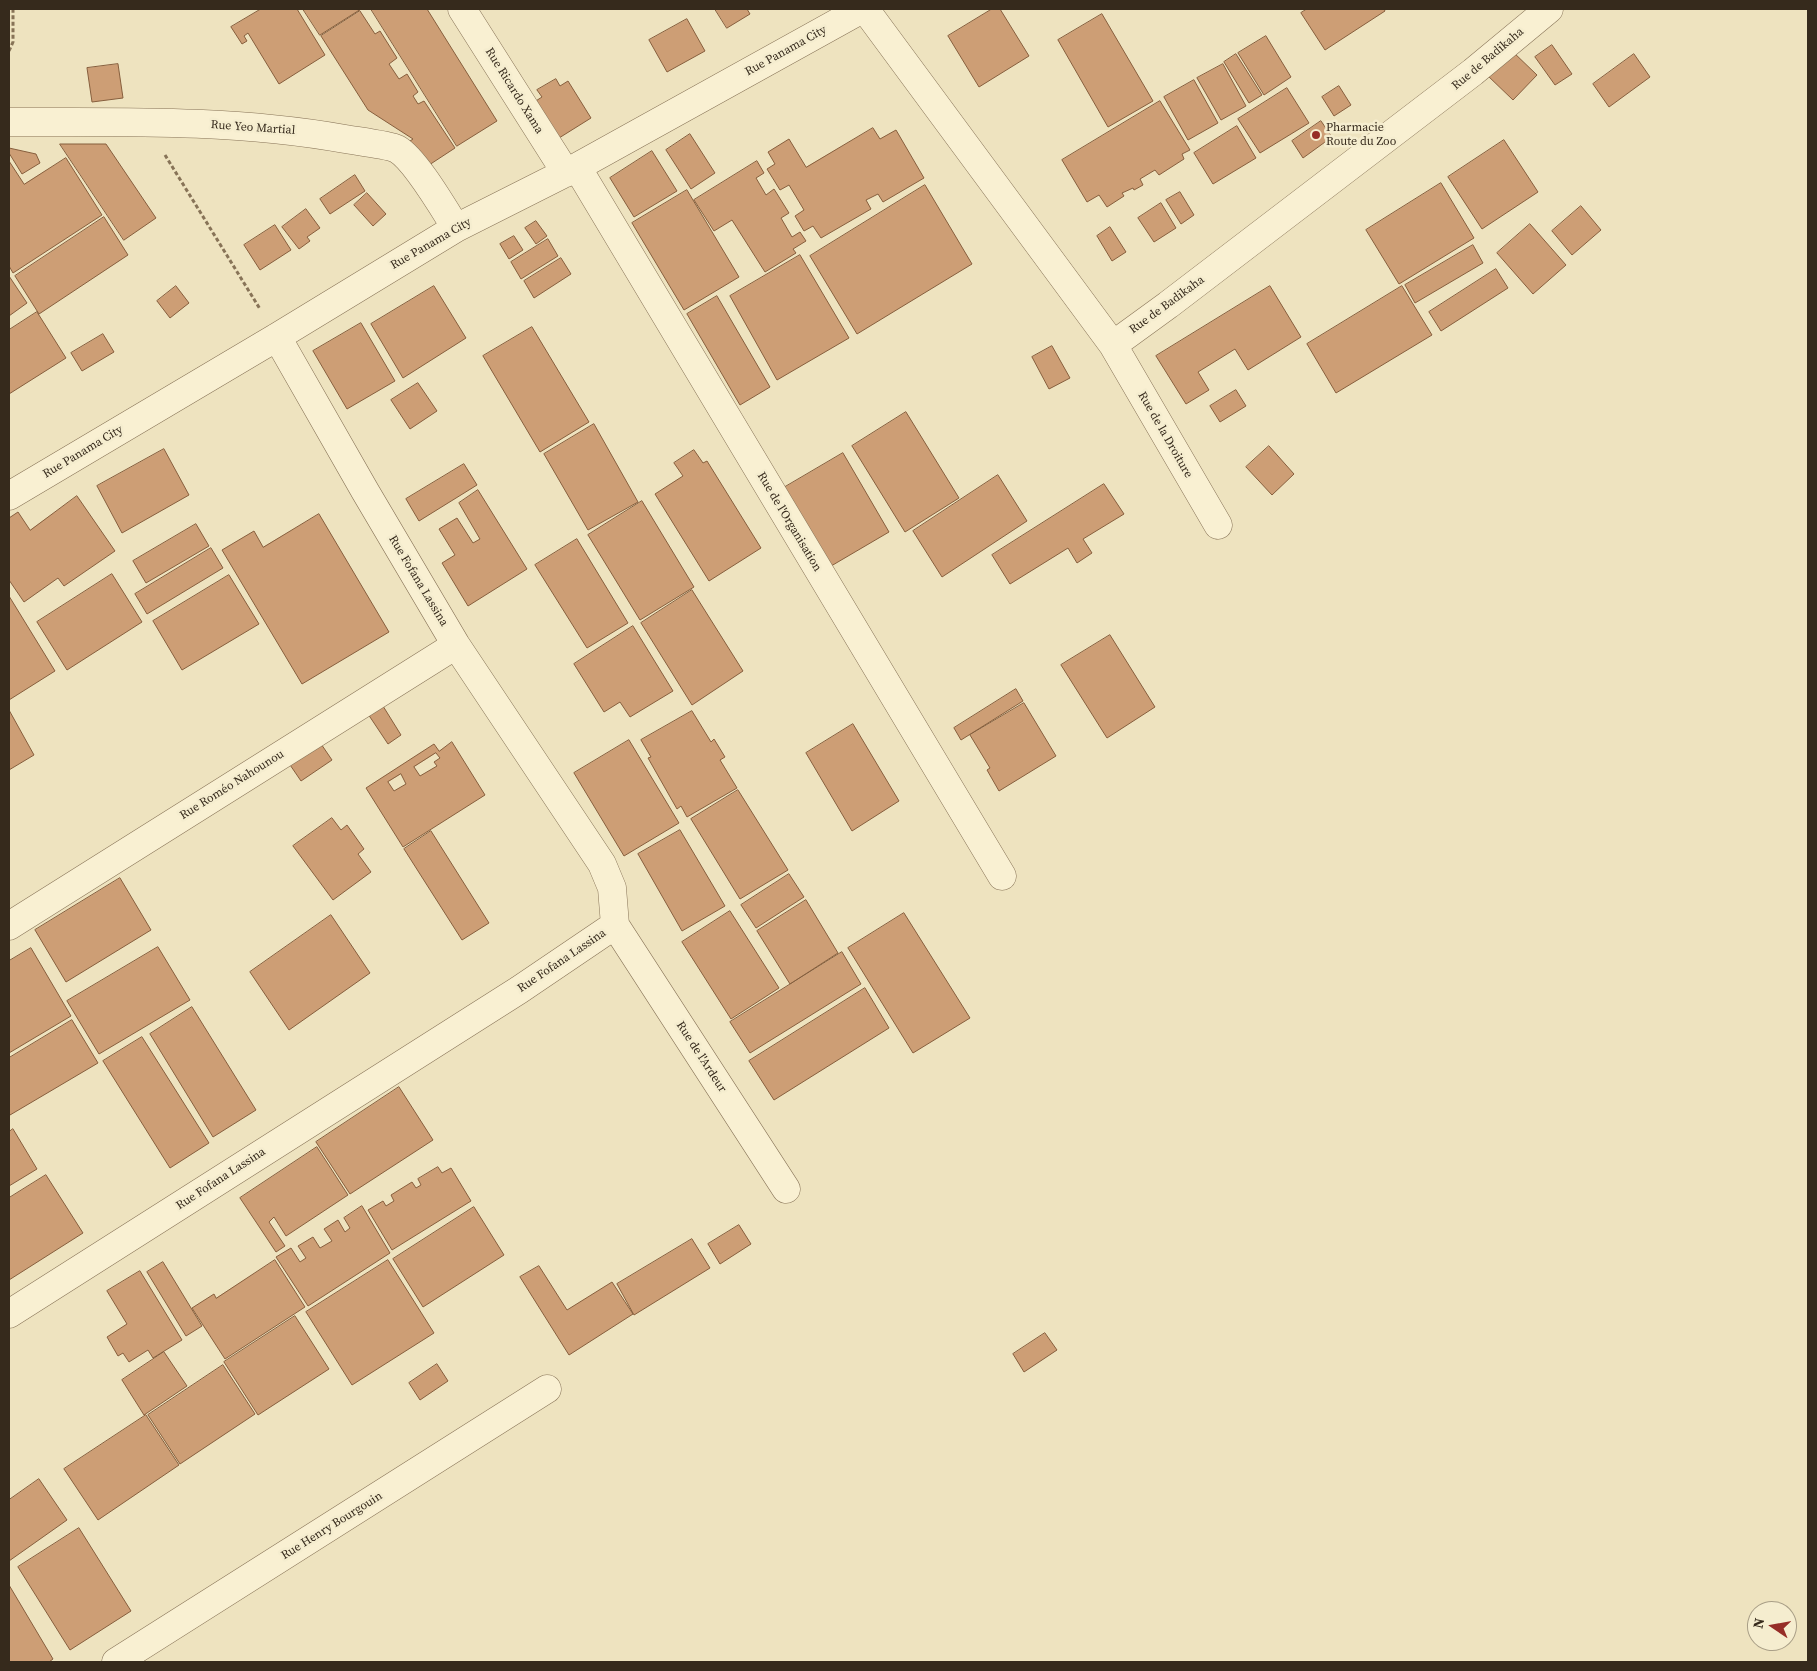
<!DOCTYPE html>
<meta charset="utf-8">
<style>
body{margin:0}
#map{position:relative;width:1817px;height:1671px;overflow:hidden;background:#eee3bf;font-family:"Source Serif 4",serif}
canvas{display:block}
.frame{position:absolute;inset:0;border:10px solid #362a1c;pointer-events:none}
.north{position:absolute;left:1747px;top:1601px;width:50px;height:50px;box-sizing:border-box;background:#f5edcf;border:1px solid #a99f87;border-radius:50%;rotate:282deg;font-size:14px;font-weight:700;line-height:20px;text-align:center;color:#362a1c}
.north::after{content:'';display:block;margin:auto;width:18px;height:22px;background:#962d27;clip-path:polygon(50% 0,100% 100%,50% 72%,0 100%)}
</style>
<div id="map">
<canvas width="1817" height="1671"></canvas>
<div class="frame"></div>
<div class="north">N</div>
</div>
<script>
const ctx = document.querySelector('canvas').getContext('2d');
ctx.lineJoin = 'round';
function paint(path, color) {
  ctx.fillStyle = color;
  ctx.fill(path, 'evenodd');
}
function strokePath(path, color, width, dash) {
  ctx.strokeStyle = color;
  ctx.lineWidth = width;
  ctx.lineCap = dash ? 'butt' : 'round';
  ctx.setLineDash(dash || []);
  ctx.stroke(path);
}
function drawText(font, color, halo, rows, align = 'center') {
  ctx.font = font + ' "Source Serif 4",serif';
  ctx.lineWidth = 5;
  ctx.setLineDash([]);
  ctx.textBaseline = 'middle';
  ctx.strokeStyle = halo;
  ctx.fillStyle = color;
  for (const [text, x, y, turn = 0] of rows) {
    ctx.save();
    ctx.translate(x, y);
    ctx.rotate((+turn || 0) * Math.PI / 180);
    ctx.textAlign = isNaN(turn) ? turn : align;
    if (halo) ctx.strokeText(text, 0, 0);
    ctx.fillText(text, 0, 0);
    ctx.restore();
  }
}
const building = new Path2D(`
 M261,9H297L325,55L279,84L248,33L244,36L247,41L242,44L231,27Z
 M303,9H361L320,35Z
 M371,9H427L497,121L457,146Z
 M715,9H747L750,14L727,28Z
 M992,9H1000L1029,56L979,87L948,36Z
 M1307,9H1384L1385,11L1325,50L1301,13Z
 M360,11L375,34L380,31L397,58L389,64L399,79L407,74L418,92L413,96L418,104L424,101L455,148L426,167L404,145L413,139L368,110L321,36Z
 M1102,14L1153,101L1108,127L1058,40Z
 M687,19L705,51L667,72L649,40Z
 M1266,36L1291,77L1264,95L1238,53Z
 M1552,45L1572,74L1555,85L1535,57Z
 M1511,50L1537,75L1513,100L1487,75Z
 M1236,54L1262,95L1249,103L1224,62Z
 M1634,54L1650,77L1609,107L1593,84Z
 M118,64L123,98L92,102L87,68Z
 M1223,64L1246,106L1221,120L1197,78Z
 M556,79L560,86L568,81L591,118L551,143L528,106L542,97L537,90Z
 M1194,80L1218,123L1188,140L1164,97Z
 M1339,86L1351,105L1334,116L1322,97Z
 M1287,88L1309,123L1260,153L1238,119Z
 M1160,101L1190,150L1182,154L1184,159L1159,175L1155,170L1140,179L1143,185L1134,190L1133,188L1122,193L1124,196L1107,207L1099,195L1087,202L1062,160Z
 M1321,121L1332,137L1303,158L1292,141Z
 M1237,126L1256,158L1213,184L1194,153Z
 M873,128L880,139L896,130L924,178L883,202L878,194L866,200L871,209L821,238L813,226L804,231L795,216L804,210L789,185L780,190L767,169L775,164L768,152L789,139L806,167Z
 M690,134L715,173L691,189L666,150Z
 M1504,140L1538,192L1482,229L1448,177Z
 M60,144H106L156,218L124,240Z
 M9,148L36,154L40,163L22,174L9,153Z
 M652,151L677,191L634,217L610,178Z
 M66,158L102,215L13,273L9,266V161L24,184Z
 M757,161L764,173L756,178L766,195L774,189L789,213L781,218L792,237L800,232L806,241L793,249L796,253L765,272L732,220L714,231L694,200Z
 M355,175L365,191L330,214L320,199Z
 M1441,183L1474,238L1399,284L1366,230Z
 M925,185L972,264L857,334L810,256Z
 M687,190L739,277L684,310L632,223Z
 M1180,192L1194,215L1181,224L1166,200Z
 M367,193L386,214L373,226L354,205Z
 M1161,203L1176,228L1154,242L1138,218Z
 M1581,206L1601,230L1572,255L1552,231Z
 M306,209L320,228L307,237L310,241L299,249L282,227Z
 M104,217L128,255L39,314L15,276Z
 M536,221L547,236L536,244L525,228Z
 M1530,224L1566,265L1533,294L1497,253Z
 M275,225L291,250L260,270L244,245Z
 M1110,227L1126,252L1112,261L1097,236Z
 M514,236L523,250L509,259L500,244Z
 M548,239L558,256L521,279L511,262Z
 M1473,245L1483,263L1415,303L1405,285Z
 M800,255L849,338L777,380L730,296Z
 M561,258L571,274L534,298L524,281Z
 M1496,269L1508,288L1441,331L1429,312Z
 M9,276L27,303L9,316Z
 M176,286L189,303L170,318L157,301Z
 M434,286L466,338L403,378L371,324Z
 M1270,286L1301,337L1248,370L1235,349L1198,372L1209,390L1186,404L1156,356Z
 M1402,286L1432,335L1336,393L1307,344Z
 M717,296L770,387L740,405L687,314Z
 M37,312L66,358L9,394V330Z
 M361,323L395,381L347,409L313,351Z
 M532,327L589,422L540,452L483,356Z
 M103,334L114,352L82,371L71,353Z
 M1052,346L1070,378L1049,389L1032,357Z
 M418,383L437,411L410,429L391,400Z
 M1236,390L1246,406L1220,422L1210,406Z
 M906,412L959,498L905,532L852,446Z
 M594,424L638,502L588,530L544,454Z
 M1269,446L1294,474L1272,495L1246,467Z
 M164,449L189,495L122,533L97,486Z
 M694,450L703,463L707,461L761,548L709,581L655,494L683,476L674,463Z
 M843,453L889,532L826,569L780,490Z
 M464,464L477,485L419,521L406,499Z
 M998,475L1027,521L942,577L913,531Z
 M1104,484L1124,514L1083,539L1092,553L1077,563L1068,548L1010,584L992,555Z
 M478,490L527,569L468,606L442,563L455,555L439,529L457,518L473,543L480,539L459,503Z
 M77,496L115,551L64,586L58,578L24,602L9,580V518L18,512L30,530Z
 M642,501L694,587L640,620L588,535Z
 M319,514L389,632L302,684L222,550L254,531L263,547Z
 M196,524L209,546L146,583L133,561Z
 M577,539L628,623L587,648L535,565Z
 M211,548L223,568L147,614L135,594Z
 M112,574L142,622L67,670L37,622Z
 M229,575L259,624L182,670L153,621Z
 M692,590L743,671L692,705L641,623Z
 M9,596L55,671L9,700Z
 M633,626L673,691L630,717L620,702L604,712L574,664Z
 M1110,635L1155,707L1107,738L1061,665Z
 M1016,689L1023,701L961,740L954,728Z
 M378,698L401,735L388,744L364,708Z
 M1024,703L1056,756L999,791L987,770L990,768L970,735Z
 M9,710L34,755L9,770Z
 M692,711L711,742L714,739L725,757L720,760L737,788L687,817L681,806L677,809L648,758L651,757L641,740Z
 M853,724L899,801L852,831L806,753Z
 M317,738L332,760L301,781L286,759Z
 M629,740L679,823L624,856L574,773Z
 M452,742L485,795L403,847L366,788L434,744L439,751ZM436,753L440,758L434,762L437,766L420,776L414,767ZM401,774L406,784L394,791L388,782Z
 M738,790L788,870L740,899L691,819Z
 M332,818L341,830L347,825L364,849L358,854L371,872L333,900L293,846Z
 M680,830L725,906L682,931L638,854Z
 M431,831L489,923L462,940L404,849Z
 M789,874L804,897L756,928L741,905Z
 M120,878L151,930L66,982L35,930Z
 M806,900L838,953L790,984L757,931Z
 M730,911L779,988L731,1019L682,942Z
 M904,913L970,1018L913,1053L848,948Z
 M331,915L370,973L289,1030L250,972Z
 M158,947L190,1000L99,1054L67,1001Z
 M31,948L71,1016L9,1053V961Z
 M842,952L861,984L750,1053L730,1022Z
 M865,988L889,1028L774,1100L749,1061Z
 M192,1007L256,1110L213,1137L150,1034Z
 M72,1020L98,1063L10,1115L9,1112V1058Z
 M142,1037L209,1143L170,1168L103,1061Z
 M399,1087L433,1140L350,1194L316,1142Z
 M13,1129L37,1169L9,1186V1132Z
 M317,1147L348,1195L286,1236L274,1217L269,1222L285,1246L276,1252L240,1198Z
 M438,1167L442,1173L451,1168L471,1201L392,1250L368,1210L383,1201L386,1206L394,1201L391,1195L412,1182L416,1188L421,1185L418,1179Z
 M46,1175L83,1233L9,1280V1198Z
 M362,1206L390,1253L308,1306L276,1257L291,1248L300,1262L306,1258L298,1246L313,1237L320,1248L332,1241L324,1229L338,1220L345,1232L350,1228L344,1218Z
 M474,1207L504,1255L423,1307L393,1259Z
 M739,1225L751,1244L720,1264L708,1244Z
 M692,1239L710,1268L634,1315L617,1284Z
 M275,1260L305,1307L225,1359L192,1308L214,1294L216,1298Z
 M388,1260L434,1333L352,1385L306,1312Z
 M163,1262L202,1326L186,1336L147,1272Z
 M539,1266L567,1310L612,1282L633,1314L569,1355L520,1277Z
 M140,1271L182,1340L153,1358L148,1350L129,1362L123,1353L118,1356L107,1337L127,1324L107,1291Z
 M295,1316L329,1369L258,1415L224,1362Z
 M1045,1333L1057,1350L1024,1372L1013,1354Z
 M164,1352L187,1386L144,1415L122,1380Z
 M437,1364L448,1381L420,1400L409,1383Z
 M223,1365L255,1414L180,1464L148,1415Z
 M146,1415L179,1465L98,1520L64,1469Z
 M39,1479L67,1520L9,1561V1500Z
 M79,1528L131,1611L70,1650L18,1567Z
 M9,1585L53,1659L49,1662H9Z`);
const path = new Path2D(`
 M9,51L13,42V9
 M165,155L260,309`);
const minor = new Path2D(`
 M462,9L566,173
 M865,9L1113,345L1168,305L1473,72L1549,9
 M9,122C121,122 235,119 345,139C356,141 389,145 397,149C415,159 444,209 456,228
 M577,167L1002,876
 M1113,345L1218,525
 M9,496L277,337L456,228L577,167L862,9
 M615,925L786,1189
 M9,926L456,645
 M9,1314L519,990L615,925L612,888L602,864L456,645L365,491L277,337
 M116,1662L547,1389`);
const markers = [
 [1316,135,5,"#962d27"]
];
const streetNames = [
 ["Rue Panama City",786,51,-29],
 ["Rue de Badikaha",1488,59,-40],
 ["Rue Ricardo Xama",514,91,58],
 ["Rue Yeo Martial",253,128,4],
 ["Rue Panama City",431,244,-30],
 ["Rue de Badikaha",1167,305,-36],
 ["Rue de la Droiture",1165,435,60],
 ["Rue Panama City",83,452,-31],
 ["Rue de l'Organisation",789,522,59],
 ["Rue Fofana Lassina",418,581,59],
 ["Rue Roméo Nahounou",232,785,-32],
 ["Rue Fofana Lassina",562,961,-34],
 ["Rue de l'Ardeur",701,1057,57],
 ["Rue Fofana Lassina",221,1179,-33],
 ["Rue Henry Bourgouin",332,1526,-32]
];
const poiNames = [
 ["Pharmacie",1326,128],
 ["Route du Zoo",1326,142]
];
paint(building, '#cd9e75');
strokePath(building, '#865e3d', 1);
strokePath(minor, '#877357', 29);
strokePath(path, '#877357', 3, [4, 2.5]);
strokePath(minor, '#f9f0d2', 28);
for (const [x, y, r, color] of markers) {
  const dot = new Path2D();
  dot.arc(x, y, r, 0, 2 * Math.PI);
  ctx.fillStyle = color;
  ctx.fill(dot);
  strokePath(dot, '#f5edcf', 2);
}
drawText('12px', '#362a1c', '#f5edcf', streetNames);
drawText('12px', '#362a1c', '#f5edcf', poiNames, 'left');
</script>
